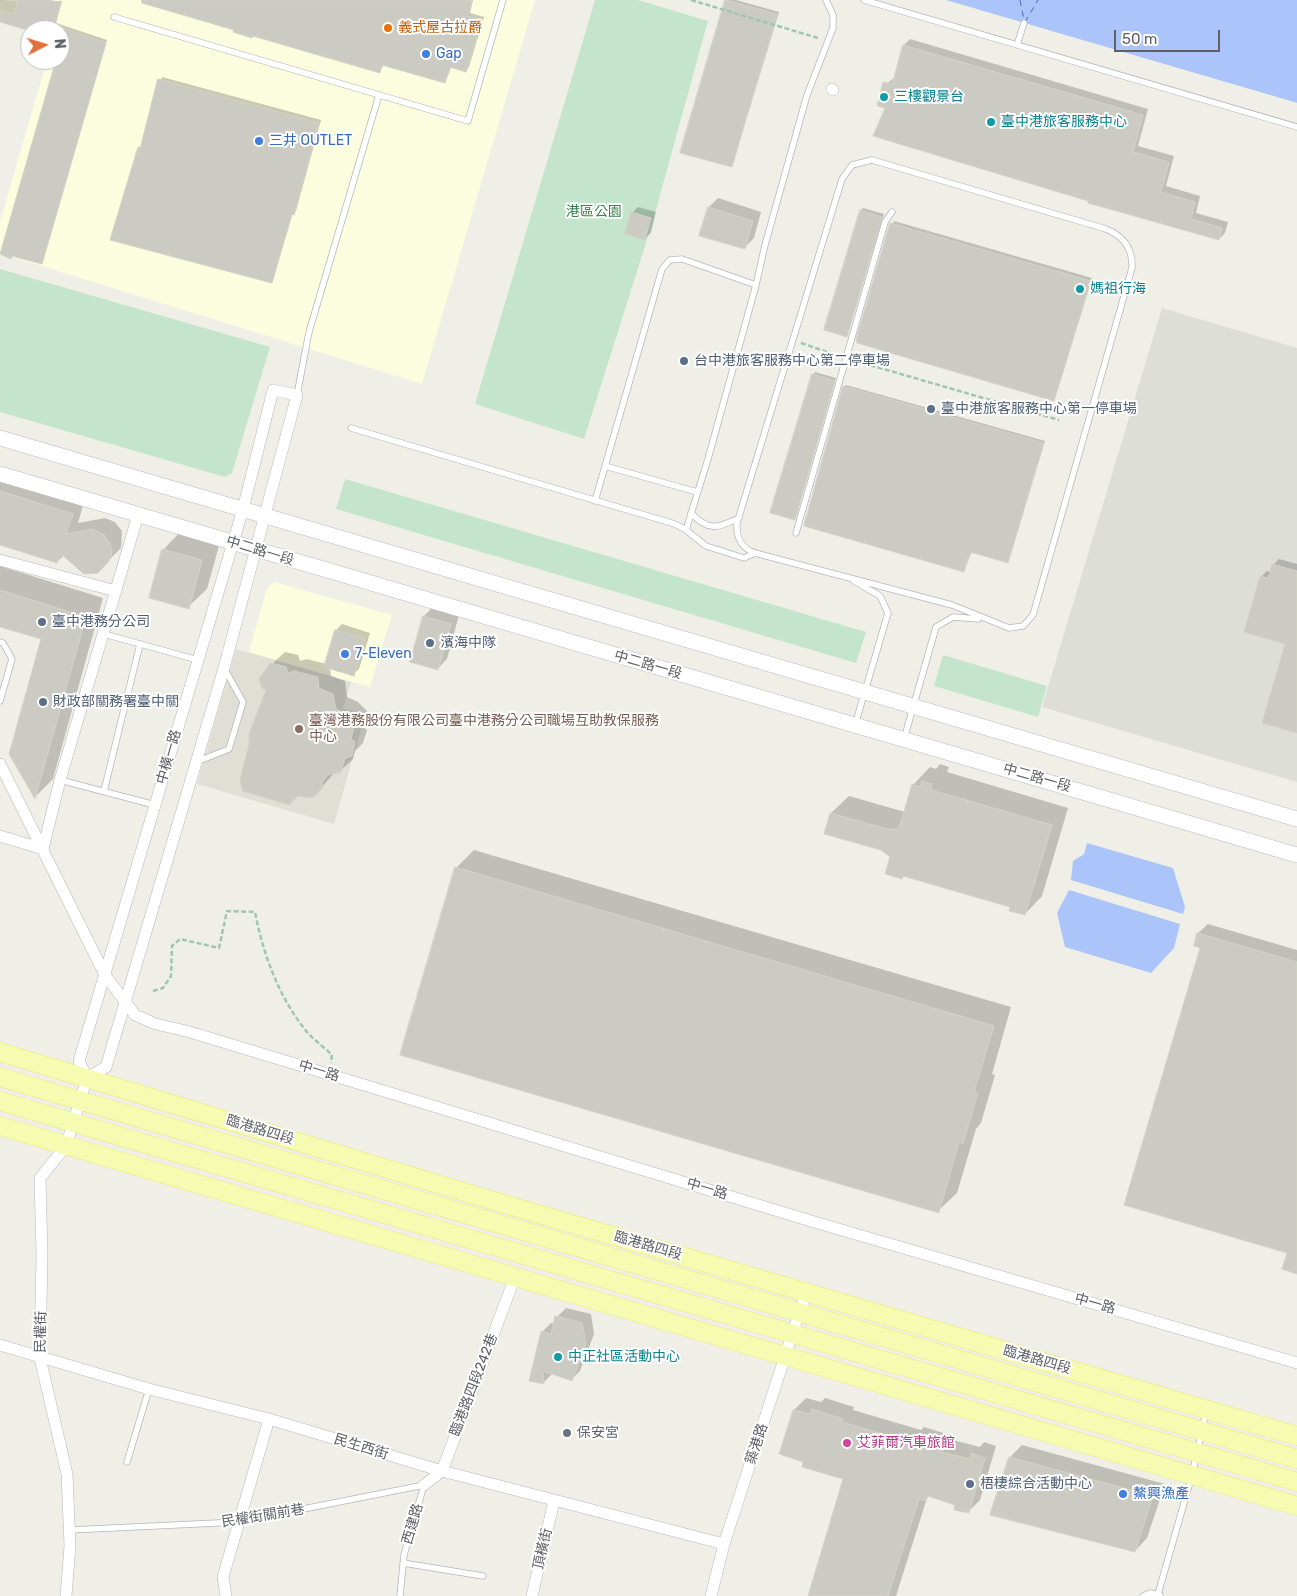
<!DOCTYPE html>
<meta charset="utf-8">
<style>
body{margin:0}
#map{position:relative;width:1297px;height:1596px;overflow:hidden;background:#efefe7;font-family:Rubik,sans-serif}
canvas{display:block}
.north{position:absolute;left:20px;top:20px;width:50px;height:50px;box-sizing:border-box;background:#fff;border:1px solid #bfbfc2;border-radius:50%;rotate:85deg;font-size:14px;font-weight:700;line-height:20px;text-align:center;color:#5e6066}
.north::after{content:'';display:block;margin:auto;width:18px;height:22px;background:#e1703b;clip-path:polygon(50% 0,100% 100%,50% 72%,0 100%)}
.scale{position:absolute;left:1114px;top:30px;width:106px;height:22px;box-sizing:border-box;border:2px solid #5e6066;border-top:0;padding-left:6px;font-size:15px;line-height:18px;white-space:nowrap;color:#5e6066;-webkit-text-stroke:4px #fff;paint-order:stroke}
</style>
<div id="map">
<canvas width="1297" height="1596"></canvas>
<div class="north">N</div>
<div class="scale">50 m</div>
</div>
<script>
const ctx = document.querySelector('canvas').getContext('2d');
ctx.lineJoin = 'round';
function paint(path, color) {
  ctx.fillStyle = color;
  ctx.fill(path, 'evenodd');
}
function strokePath(path, color, width, dash) {
  ctx.strokeStyle = color;
  ctx.lineWidth = width;
  ctx.lineCap = dash ? 'butt' : 'round';
  ctx.setLineDash(dash || []);
  ctx.stroke(path);
}
function drawText(font, color, halo, rows, align = 'center') {
  ctx.font = font + ' Rubik,"Noto Sans TC",sans-serif';
  ctx.lineWidth = 4;
  ctx.setLineDash([]);
  ctx.textBaseline = 'middle';
  ctx.strokeStyle = halo;
  ctx.fillStyle = color;
  for (const [text, x, y, turn = 0] of rows) {
    ctx.save();
    ctx.translate(x, y);
    ctx.rotate((+turn || 0) * Math.PI / 180);
    ctx.textAlign = isNaN(turn) ? turn : align;
    if (halo) ctx.strokeText(text, 0, 0);
    ctx.fillText(text, 0, 0);
    ctx.restore();
  }
}
const commercial = new Path2D(`
 M0,0H535L422,384L0,253V222L47,60H60V30H36L0,20Z
 M274,582L392,615L370,687L249,652L267,588Z`);
const industrial = new Path2D(`
 M1162,308L1297,348V782L1042,707Z`);
const education = new Path2D(`
 M236,649L351,682L343,709L365,715L334,824L197,784Z`);
const green = new Path2D(`
 M595,0H638L708,21L652,224L584,439L475,404Z
 M0,269L270,347L232,473L225,477L0,412Z
 M345,479L866,632L856,663L336,509Z
 M943,655L1047,686L1038,717L934,686Z`);
const water = new Path2D(`
 M946,0H1297V103Z
 M1087,843L1173,868L1185,907L1183,914L1071,880L1073,861L1084,854Z
 M1069,890L1180,924L1174,948L1151,973L1065,947L1057,913Z`);
const pier = new Path2D(`
 M944,0L1297,103V105L945,2Z`);
const shadow = new Path2D(`
 M0,0L62,1L56,23L107,40L42,263L14,255L11,257L57,60H60V30H32L0,21Z
 M147,0H473L470,13L484,17L469,67L466,70L452,66L445,82L384,65L379,72L236,29Z
 M727,0H736L779,12L732,166Z
 M910,39L1148,109L1138,146L1174,156L1166,186L1200,196L1196,213L1228,222L1225,233L1219,239L1090,200L887,107L883,87L895,77L904,45Z
 M162,77L321,120L296,211L293,213L271,282L139,148L142,145Z
 M718,198L761,212L754,238L745,247L709,207Z
 M638,207L656,212L651,233L645,238L632,213Z
 M863,208L884,214L847,336L861,210Z
 M894,221L1092,278L1053,399L857,340Z
 M815,372L836,378L794,519L813,375Z
 M846,385L1045,441L1007,562L972,551L964,571L844,387Z
 M0,475L84,502L78,523L105,518L115,522L122,531L121,548L97,572L64,555L57,562L0,544Z
 M181,531L220,542L207,589L188,607L163,550Z
 M1279,559L1297,564V732L1286,643L1261,577L1267,571L1271,572L1273,565Z
 M0,566L103,598L53,779L35,797L43,639L0,626Z
 M433,607L459,615L447,659L438,668L424,616Z
 M342,624L370,633L359,669L353,674L330,668L331,676L345,681L347,697L358,702L367,711L362,726L367,730L363,743L355,751L353,759L340,771L334,773L322,787L267,689L272,664L285,652L298,655L300,661L307,659L326,664L336,630Z
 M940,764L949,767L947,772L1068,808L1042,896L1025,914L1012,907L905,875L902,878L892,857L882,849L826,833L831,813L849,796L905,812L913,785L930,767L936,769Z
 M474,850L1011,1007L992,1074L995,1075L981,1123L976,1129L957,1193L938,1211L456,868Z
 M1208,924L1297,950V1272L1289,1252L1198,933Z
 M566,1308L591,1314L594,1334L580,1371L571,1380L552,1374L543,1383L542,1332L551,1323H555L557,1317Z
 M806,1398L821,1402L825,1398L854,1407L853,1410L921,1430L924,1427L953,1436V1440L980,1447L984,1442L996,1446L980,1500L968,1512L957,1504L929,1496L927,1498L896,1596H810L844,1478L804,1462L794,1410Z
 M1022,1445L1165,1484L1147,1538L1135,1551L1010,1457Z`);
const ferry = new Path2D(`
 M1020,0L1024,20
 M1025,22L1038,0`);
const building = new Path2D(`
 M18,0H49L61,3L53,30H27L0,22V10L14,14Z
 M142,0H472L467,16L482,20L466,72L450,67L445,83L382,65L380,73L253,36L252,38L233,32L234,30L142,3Z
 M725,0L777,14L732,167L680,153Z
 M60,27L106,43L42,264L12,256L11,259L0,254L56,60H60Z
 M903,45L1143,115L1133,152L1169,162L1161,192L1195,202L1191,219L1222,228L1219,240L1088,203V201L873,136L885,108L877,106L883,82L892,84Z
 M158,79L319,123L294,215L292,214L272,283L110,240L138,147L140,148Z
 M708,207L753,221L745,249L699,236Z
 M860,210L882,217L847,337L824,330Z
 M631,212L651,218L645,240L625,234Z
 M890,223L1091,281L1054,401L857,343L856,340Z
 M812,374L835,381L795,520L770,513Z
 M843,386L1044,443L1008,563L970,552L964,572L804,526Z
 M0,491L73,514L66,534L92,529L103,534L110,543L112,552L109,561L98,573L84,574L61,554L57,563L0,545Z
 M162,549L202,560L189,609L149,598Z
 M1272,564L1297,571V733L1262,723L1285,644L1244,632L1260,576L1268,578Z
 M0,590L86,617L35,799L9,754L41,639L0,627Z
 M423,616L451,624L438,670L410,662Z
 M335,630L365,638L354,676L324,667Z
 M271,663L286,667L288,673L294,671L318,677L319,688L333,694L336,709L346,714L355,724L351,739L355,742L352,756L345,758L341,772L328,775L322,783L323,788L312,798L298,796L289,805L243,791L240,779L249,745V734L266,690L262,688L259,679Z
 M922,781L932,784L931,790L1052,825L1025,915L1009,911L1010,907L903,876L902,879L885,874L890,857L881,850L824,834L830,813L887,829H899L912,784L920,787Z
 M455,867L994,1026L974,1092L978,1093L963,1143L959,1142L939,1213L400,1055Z
 M1197,933L1297,962V1274L1282,1269L1287,1253L1124,1205L1200,948L1194,946Z
 M555,1316L582,1323L586,1343L572,1381L543,1371L544,1384L529,1381L541,1331L551,1334Z
 M812,1409L843,1419L842,1422L910,1442L911,1438L942,1448V1452L970,1459L971,1453L985,1458L969,1513L954,1510L955,1505L928,1496L926,1501L919,1499L888,1596H808L843,1479L802,1467L803,1462L779,1454L793,1410L810,1414Z
 M1009,1457L1153,1496L1135,1552L990,1515Z`);
const path = new Path2D(`
 M691,0L818,38
 M801,343L839,356
 M856,361L1059,420
 M153,991L163,988L171,976L172,946L180,939L219,948L227,911L255,912C263,954 279,998 307,1032C314,1040 324,1047 332,1055L331,1063`);
const lane = new Path2D(`
 M864,0L1297,127
 M114,17L468,121L503,0
 M1017,45L1024,23
 M872,160L1106,229C1123,236 1133,249 1132,268L1033,615L1023,626L1009,628L952,605L755,553C741,548 736,538 737,523L842,179L852,165Z
 M756,285L765,245L807,95L833,28V15L826,0
 M297,395L309,332L379,95
 M351,428L675,524L686,530L706,546L744,558L755,553
 M605,466L697,492
 M595,501L662,269L670,260L682,259L756,285L708,459L686,530
 M691,513C709,532 717,528 739,518
 M796,533L885,222L892,212
 M854,581L880,596L888,613L855,725
 M104,634L198,660
 M0,642L3,643L12,659L0,701
 M904,739L936,627L953,617L978,619
 M196,762L229,749L243,702L224,668
 M60,780L155,805
 M104,791L140,644
 M127,1462L149,1389
 M70,1530L238,1522L424,1485L404,1555L400,1596
 M403,1563L483,1576
 M1158,1594L1192,1475L1206,1412
 M1143,1596L1150,1593L1160,1595`);
const street = new Path2D(`
 M832,89L833,90
 M273,390L297,395L224,668L106,1067L87,1078L79,1061L243,509Z
 M0,560L116,591
 M0,764L105,975L135,1015L156,1024L190,1032L811,1221L1297,1363
 M0,836L43,849
 M43,849L60,780L138,515
 M0,1345L149,1389L269,1419L442,1471L724,1544
 M424,1485L442,1471L515,1277
 M66,1596L70,1546L67,1474L40,1358L42,1254L40,1178L66,1146L87,1078
 M226,1596L223,1577L269,1419
 M532,1596L554,1501
 M711,1596L724,1544L806,1292`);
const secondary = new Path2D(`
 M0,438L1297,819
 M0,474L1297,855`);
const primary = new Path2D(`
 M0,1052L494,1201L1297,1436
 M0,1077L1297,1459
 M0,1101L1297,1482
 M0,1126L1297,1506`);
const markers = [
 [388,28,5,"#e8710a"],
 [426,54,5,"#3f7fe0"],
 [884,97,5,"#0f9aa8"],
 [991,122,5,"#0f9aa8"],
 [259,141,5,"#3f7fe0"],
 [1080,289,5,"#0f9aa8"],
 [684,361,5,"#5c6f8a"],
 [931,409,5,"#5c6f8a"],
 [42,622,5,"#5c6f8a"],
 [430,643,5,"#5c6f8a"],
 [345,654,5,"#3f7fe0"],
 [43,702,5,"#5c6f8a"],
 [299,729,5,"#8d6e63"],
 [558,1357,5,"#0f9aa8"],
 [567,1433,5,"#6b7280"],
 [847,1443,5,"#d1479c"],
 [970,1484,5,"#5c6f8a"],
 [1123,1494,5,"#3f7fe0"]
];
const foodNames = [
 ["義式屋古拉爵",398,28]
];
const shopNames = [
 ["Gap",436,54],
 ["三井 OUTLET",269,141],
 ["7-Eleven",355,654],
 ["鰲興漁產",1133,1494]
];
const cultureNames = [
 ["三樓觀景台",894,97],
 ["臺中港旅客服務中心",1001,122],
 ["媽祖行海",1090,289],
 ["中正社區活動中心",568,1357]
];
const parkNames = [
 ["港區公園",594,212]
];
const serviceNames = [
 ["台中港旅客服務中心第二停車場",694,361],
 ["臺中港旅客服務中心第一停車場",941,409],
 ["臺中港務分公司",52,622],
 ["濱海中隊",440,643],
 ["財政部關務署臺中關",53,702],
 ["梧棲綜合活動中心",980,1484]
];
const streetNames = [
 ["中二路一段",260,551,17],
 ["中二路一段",648,665,16],
 ["中橫一路",169,757,-74],
 ["中二路一段",1037,778,16],
 ["中一路",319,1071,17],
 ["臨港路四段",260,1130,17],
 ["中一路",707,1189,17],
 ["臨港路四段",648,1246,16],
 ["中一路",1095,1304,16],
 ["民權街",41,1332,-89],
 ["臨港路四段",1037,1360,16],
 ["臨港路四段242巷",474,1385,-69],
 ["築港路",757,1444,-72],
 ["民生西街",361,1447,17],
 ["民權街關前巷",263,1516,-9],
 ["西建路",413,1524,-74],
 ["頂橫街",543,1549,-77]
];
const educationNames = [
 ["臺灣港務股份有限公司臺中港務分公司職場互助教保服務",309,721],
 ["中心",309,737]
];
const worshipNames = [
 ["保安宮",577,1433]
];
const hotelNames = [
 ["艾菲爾汽車旅館",857,1443]
];
paint(commercial, '#fcfcdf');
paint(industrial, '#deded9');
paint(education, '#dfdfd5');
paint(green, '#c4e5cc');
paint(water, '#abc5fb');
paint(pier, '#efefe7');
paint(shadow, '#0003');
strokePath(ferry, '#4e69be', 1, [6, 5]);
paint(building, '#cbcac3');
strokePath(building, '#d4d3c5', 1);
strokePath(lane, '#b7b7bc', 7);
strokePath(street, '#b7b7bc', 12);
strokePath(secondary, '#b8b9bf', 16);
strokePath(primary, '#ebe664', 19);
strokePath(path, '#9ec6b3', 2.5, [5, 2.5]);
strokePath(lane, '#fff', 5.5);
strokePath(street, '#fff', 11);
strokePath(secondary, '#fff', 15);
strokePath(primary, '#f5fbb0', 18);
for (const [x, y, r, color] of markers) {
  const dot = new Path2D();
  dot.arc(x, y, r, 0, 2 * Math.PI);
  ctx.fillStyle = color;
  ctx.fill(dot);
  strokePath(dot, '#fff', 2);
}
drawText('14px', '#c56008', '#fff', foodNames, 'left');
drawText('14px', '#366cbe', '#fff', shopNames, 'left');
drawText('14px', '#0d838f', '#fff', cultureNames, 'left');
drawText('14px', '#39824e', '#fff', parkNames);
drawText('14px', '#4e5e75', '#fff', serviceNames, 'left');
drawText('14px', '#5e6066', '#fff', streetNames);
drawText('14px', '#785e54', '#fff', educationNames, 'left');
drawText('14px', '#5b616d', '#fff', worshipNames, 'left');
drawText('14px', '#b23c85', '#fff', hotelNames, 'left');
</script>
